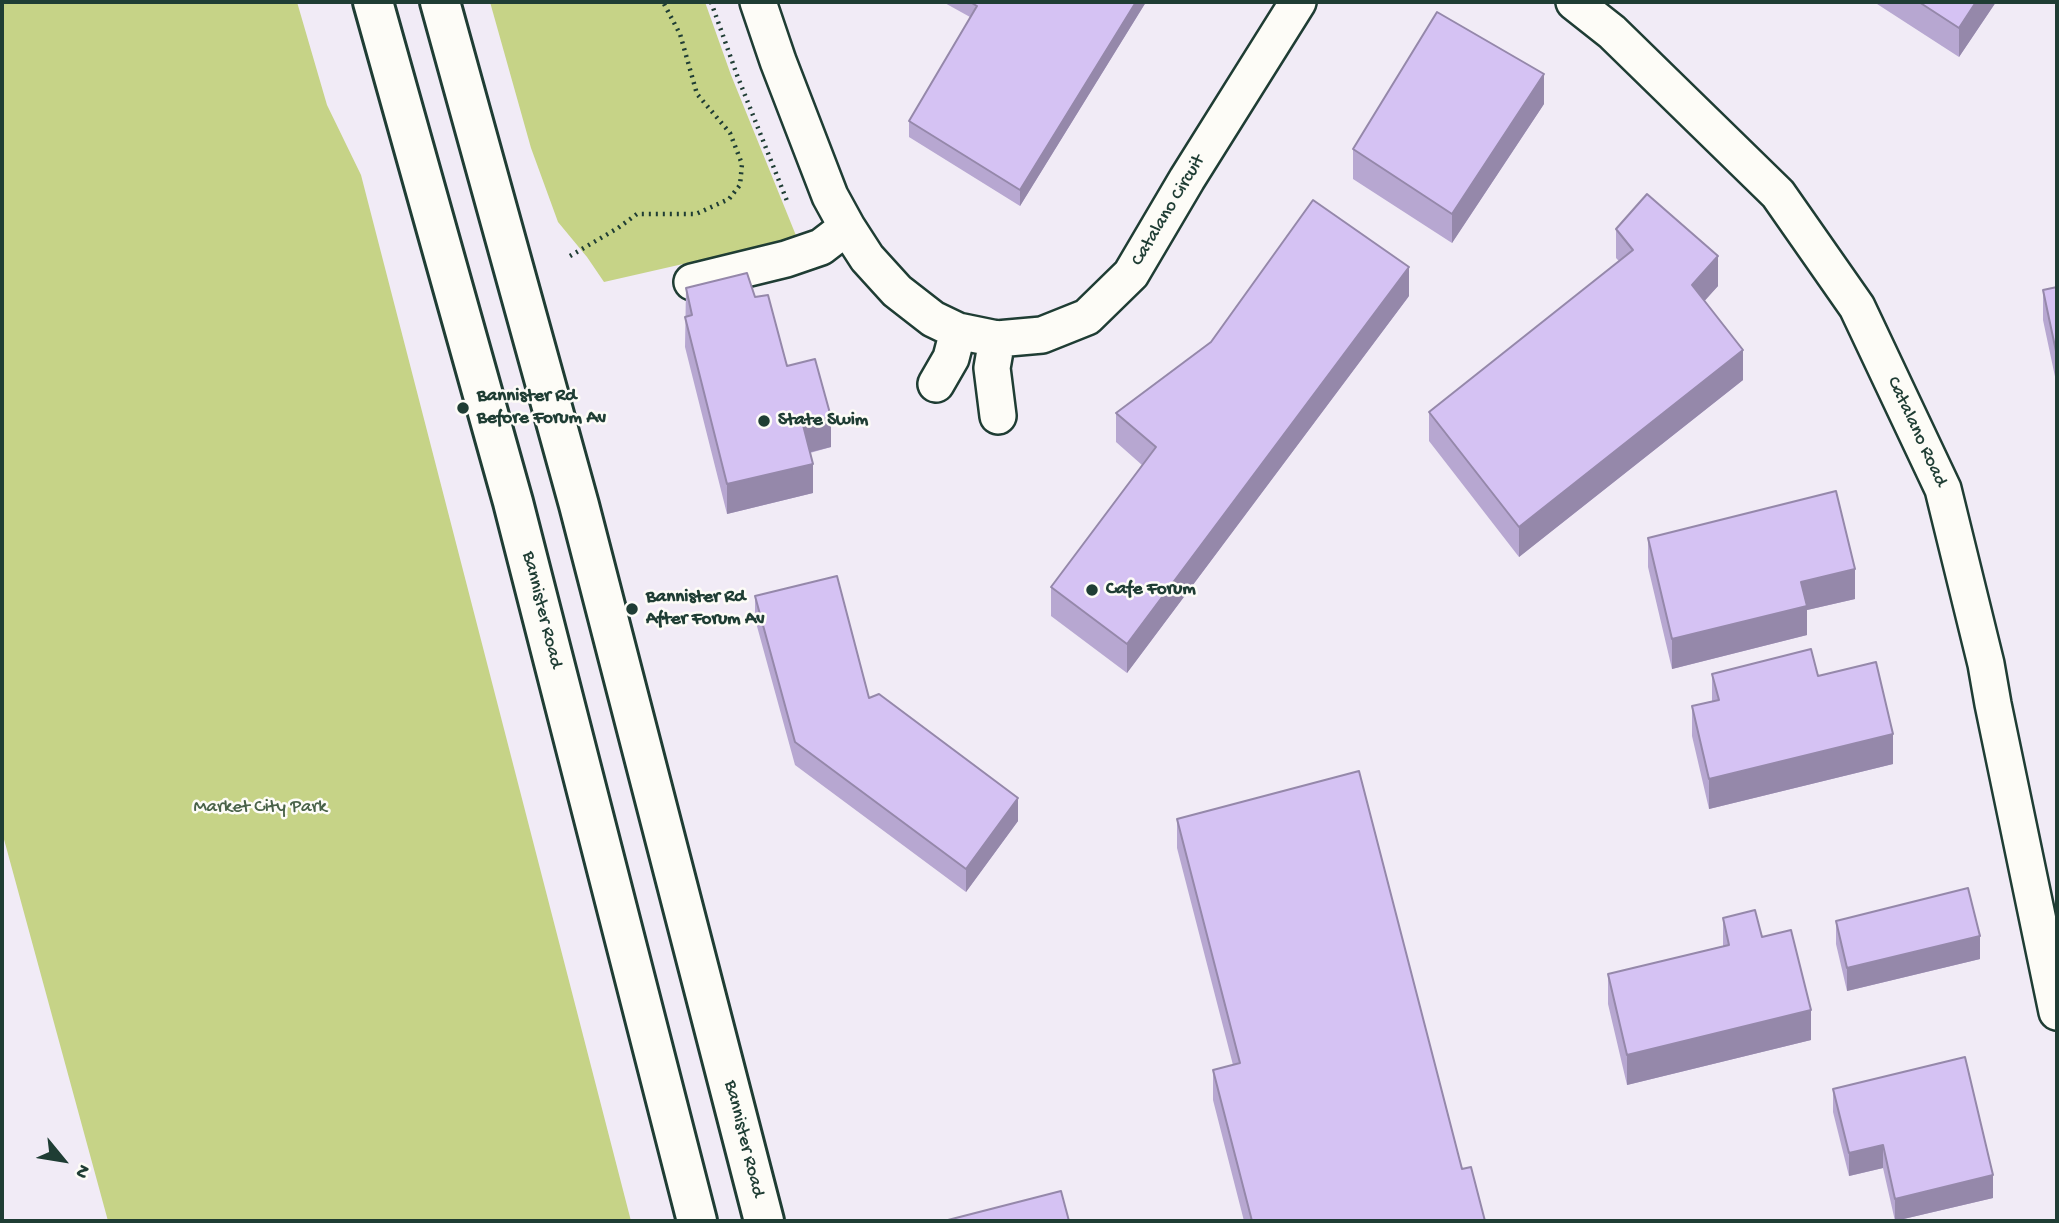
<!DOCTYPE html>
<style>
body{margin:0}
#map{position:relative;width:2059px;height:1223px;overflow:hidden;background:#fdfcf7;font-family:"Gochi Hand",sans-serif}
canvas{display:block}
.frame{position:absolute;inset:0;border:4px solid #1f3d34;pointer-events:none}
.north{position:absolute;left:28px;top:1125px;width:70px;height:70px;-webkit-text-stroke:5px #fdfcf7;paint-order:stroke;rotate:120deg;font-size:19px;font-weight:700;line-height:28px;text-align:center;color:#1f3d34}
.north::after{content:'';display:block;margin:auto;width:24px;height:32px;background:#1f3d34;clip-path:polygon(50% 0,100% 100%,50% 72%,0 100%)}
</style>
<div id="map">
<canvas width="2059" height="1223"></canvas>
<div class="frame"></div>
<div class="north">N</div>
</div>
<script>
const ctx = document.querySelector('canvas').getContext('2d');
ctx.lineJoin = 'round';
function paint(path, color) {
  ctx.fillStyle = color;
  ctx.fill(path, 'evenodd');
}
function strokePath(path, color, width, dash) {
  ctx.strokeStyle = color;
  ctx.lineWidth = width;
  ctx.lineCap = dash ? 'butt' : 'round';
  ctx.setLineDash(dash || []);
  ctx.stroke(path);
}
function drawText(font, color, halo, rows, align = 'center') {
  ctx.font = font + ' "Gochi Hand",sans-serif';
  ctx.lineWidth = 5;
  ctx.setLineDash([]);
  ctx.textBaseline = 'middle';
  ctx.strokeStyle = halo;
  ctx.fillStyle = color;
  for (const [text, x, y, turn = 0] of rows) {
    ctx.save();
    ctx.translate(x, y);
    ctx.rotate((+turn || 0) * Math.PI / 180);
    ctx.textAlign = isNaN(turn) ? turn : align;
    if (halo) ctx.strokeText(text, 0, 0);
    ctx.fillText(text, 0, 0);
    ctx.restore();
  }
}
const built = new Path2D(`
 M2,2H2057V1221H2Z`);
const green = new Path2D(`
 M2,2H297L327,105L361,175L631,1221H108L2,832Z
 M490,2H705L731,75L797,238L604,282L587,257L558,222L531,148Z`);
const path = new Path2D(`
 M711,2L737,75L787,201
 M570,256L618,228L637,214H696L729,199L740,185L742,164L730,133L697,94L680,34L663,2`);
const minor = new Path2D(`
 M758,2L778,61L830,196L847,227L867,258L897,291L933,319L958,331L997,339L1042,335L1087,317L1131,274L1187,179L1298,2
 M1574,2L1612,32L1778,194L1857,307L1943,489L1986,664L1993,704L2057,1012
 M692,282L786,259L821,247L847,227
 M997,339L992,368L998,416
 M936,384L951,358L958,331`);
const major = new Path2D(`
 M373,2L513,502L697,1221
 M440,2L579,505L764,1221`);
const wall = new Path2D(`
 M943,2H1146L1020,206L909,137V121L970,17Z
 M1874,2H1996L1959,57Z
 M1544,104L1452,243L1353,179V149Z
 M1616,229L1718,286L1704,301L1743,380L1519,557L1429,441V412L1619,261L1616,258Z
 M2057,287V386L2043,320V290Z
 M686,288L755,297L787,366L831,447L810,453L813,493L727,514L685,347Z
 M1409,296L1127,673L1051,616V587L1142,465L1116,442V413Z
 M1648,538L1855,599L1807,610V635L1672,669L1648,567Z
 M755,596L869,698L1018,821L966,892L795,765L755,619Z
 M1712,674L1818,676L1893,764L1709,809L1692,736V706L1712,701Z
 M1177,819L1462,1169L1485,1221H1244L1213,1100V1070L1233,1065L1177,848Z
 M1723,918L1762,937L1811,1040L1627,1085L1608,1004V974L1723,946Z
 M1836,921L1980,959L1847,991L1836,944Z
 M1833,1089L1993,1198L1895,1221L1883,1168L1849,1176L1833,1112Z`);
const shadedWall = new Path2D(`
 M1136,2H1146L1020,206V190Z
 M1976,2H1996L1959,57V28Z
 M1544,74V104L1452,243V214Z
 M1718,256V286L1692,315V285Z
 M1409,267V296L1127,673V644Z
 M1743,350V380L1519,557V527Z
 M831,417V447L803,454V425Z
 M813,464V493L727,514V484Z
 M1855,569V599L1807,610V635L1672,669V639L1801,582Z
 M1893,734V764L1709,809V779Z
 M1018,798V821L966,892V869Z
 M1980,936V959L1847,991V968Z
 M1811,1010V1040L1627,1085V1055Z
 M1883,1145V1168L1849,1176V1153Z
 M1993,1175V1198L1895,1221V1199Z`);
const building = new Path2D(`
 M970,2H1136L1020,190L909,121L977,6Z
 M1919,2H1976L1959,28Z
 M1437,12L1544,74L1452,214L1353,149Z
 M1647,194L1718,256L1692,285L1743,350L1519,527L1429,412L1633,250L1616,229Z
 M1313,200L1409,267L1127,644L1051,587L1156,447L1116,413L1211,342Z
 M747,273L755,297L768,295L787,366L815,359L831,417L803,425L813,464L727,484L685,317L692,315L686,288Z
 M2057,287V356L2043,290Z
 M1836,491L1855,569L1801,582L1807,606L1672,639L1648,538Z
 M837,576L869,698L879,694L1018,798L966,869L795,742L755,596Z
 M1811,649L1818,676L1876,662L1893,734L1709,779L1692,706L1719,700L1712,674Z
 M1359,771L1462,1169L1471,1167L1485,1221H1252L1213,1070L1240,1063L1177,819Z
 M1968,888L1980,936L1847,968L1836,921Z
 M1755,910L1762,937L1791,930L1811,1010L1627,1055L1608,974L1729,945L1723,918Z
 M1965,1057L1993,1175L1895,1199L1883,1145L1849,1153L1833,1089Z
 M1061,1191L1069,1221H944Z`);
const markers = [
 [463,408,7,"#1f3d34"],
 [764,421,7,"#1f3d34"],
 [1092,590,7,"#1f3d34"],
 [632,609,7,"#1f3d34"]
];
const streetNames = [
 ["Catalano Circuit",1169,211,-59],
 ["Catalano Road",1916,432,65],
 ["Bannister Road",541,610,76],
 ["Bannister Road",743,1139,76]
];
const poiNames = [
 ["Bannister Rd",477,397],
 ["Before Forum Av",477,419],
 ["State Swim",778,421],
 ["Cafe Forum",1106,590],
 ["Bannister Rd",646,598],
 ["After Forum Av",646,620]
];
const parkNames = [
 ["Market City Park",260,808]
];
paint(built, '#f1ebf6');
paint(green, '#c6d387');
strokePath(minor, '#1f3d34', 40);
strokePath(major, '#1f3d34', 44);
strokePath(path, '#1f3d34', 4.5, [2, 5]);
strokePath(minor, '#fdfcf7', 35);
strokePath(major, '#fdfcf7', 38);
paint(wall, '#b7a7d1');
paint(shadedWall, '#9588aa');
paint(building, '#d5c2f3');
strokePath(building, '#9588aa', 2);
for (const [x, y, r, color] of markers) {
  const dot = new Path2D();
  dot.arc(x, y, r, 0, 2 * Math.PI);
  ctx.fillStyle = color;
  ctx.fill(dot);
  strokePath(dot, '#fdfcf7', 2.5);
}
drawText('19px', '#1f3d34', '#fdfcf7', streetNames);
drawText('bold 19px', '#1f3d34', '#fdfcf7', poiNames, 'left');
drawText('19px', '#496249', '#fdfcf7', parkNames);
</script>
